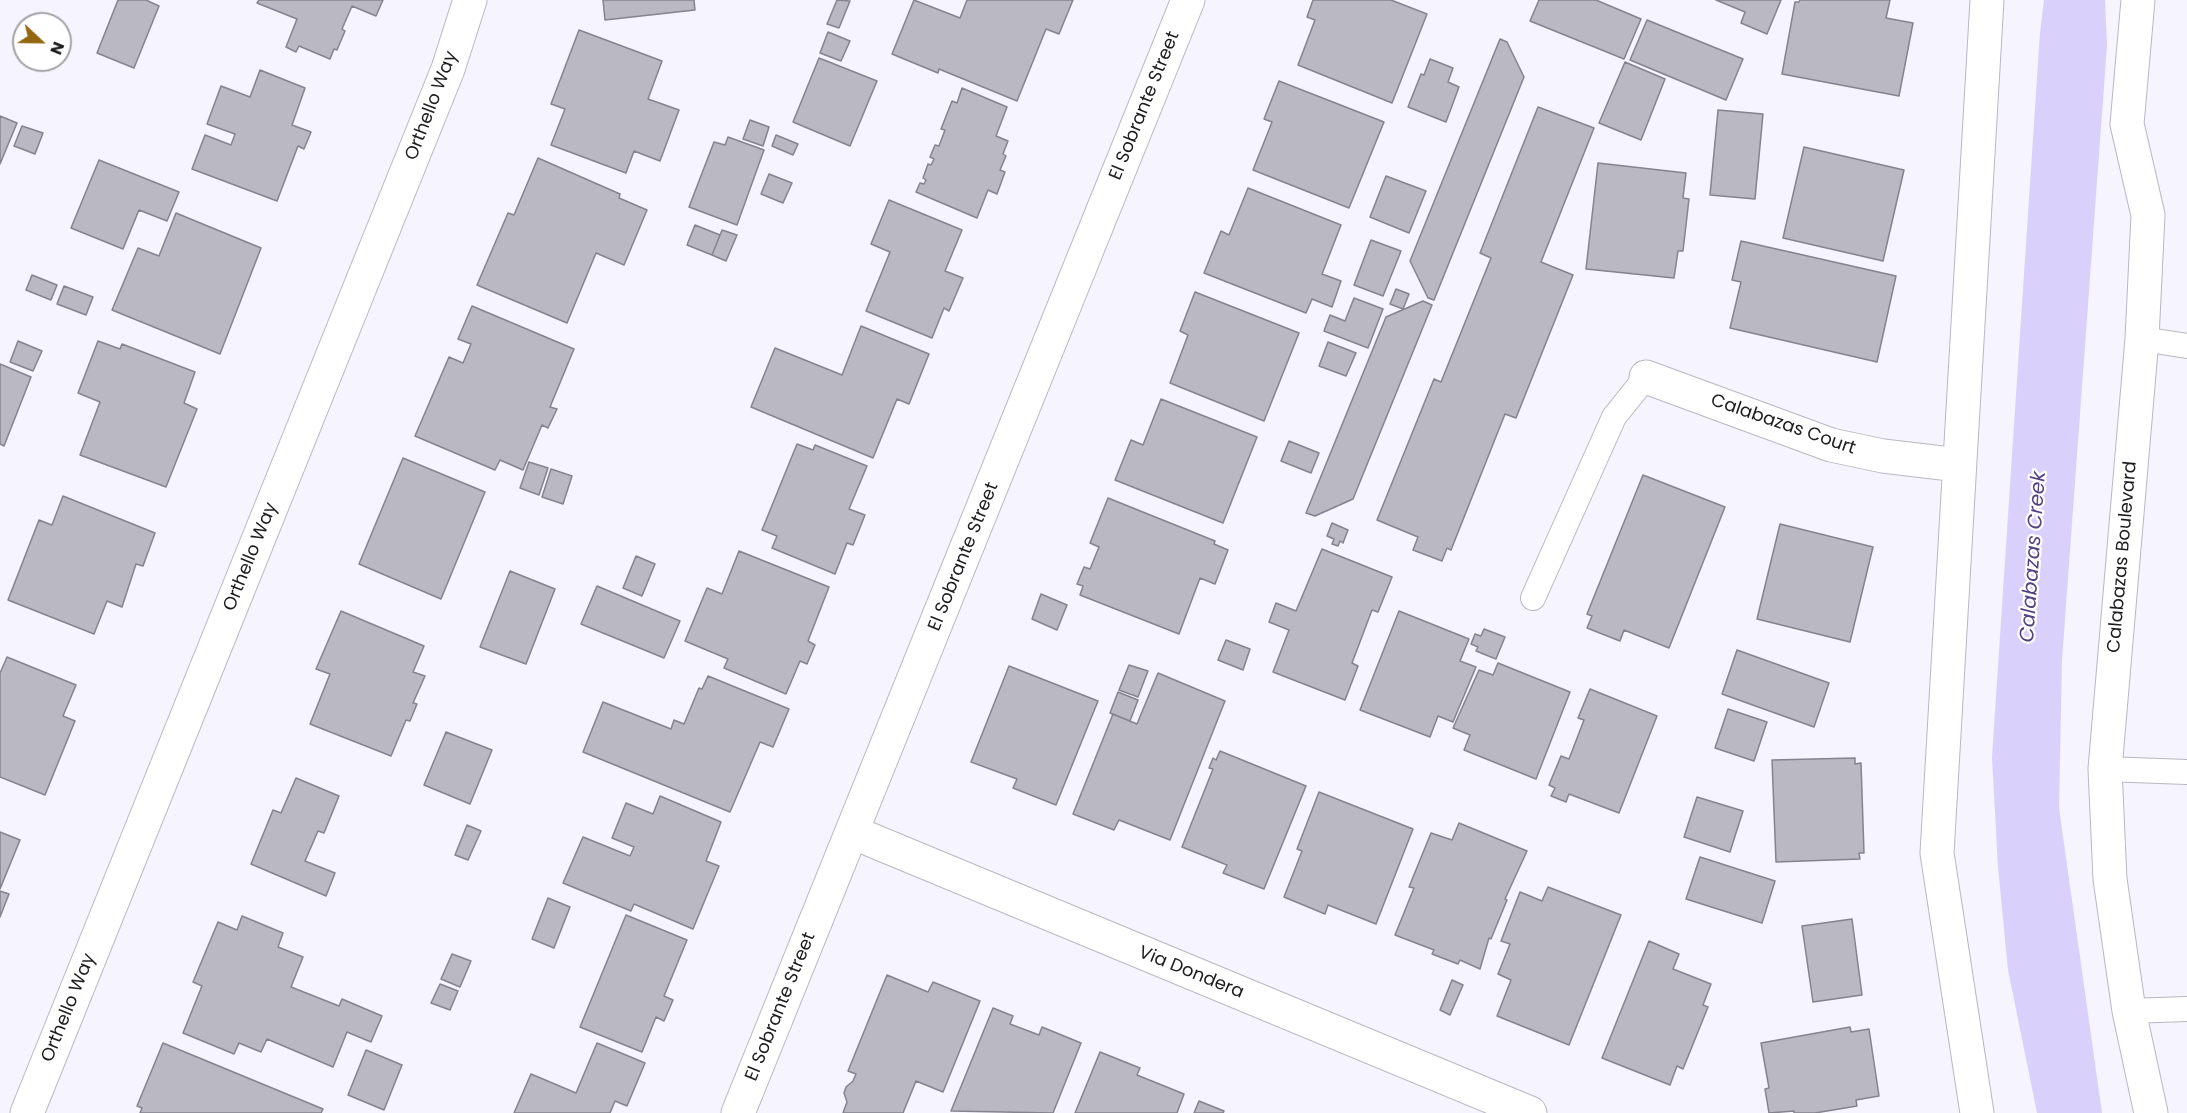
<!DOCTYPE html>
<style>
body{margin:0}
#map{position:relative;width:2187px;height:1113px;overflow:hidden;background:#f6f4fe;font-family:Poppins,sans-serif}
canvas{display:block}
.north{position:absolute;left:12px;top:12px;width:60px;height:60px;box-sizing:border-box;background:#fff;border:2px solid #a4a4a5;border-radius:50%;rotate:112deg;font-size:16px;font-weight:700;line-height:24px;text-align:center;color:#1c1c1f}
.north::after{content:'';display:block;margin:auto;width:21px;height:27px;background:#926710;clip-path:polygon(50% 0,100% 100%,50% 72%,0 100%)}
</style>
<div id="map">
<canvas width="2187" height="1113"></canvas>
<div class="north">N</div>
</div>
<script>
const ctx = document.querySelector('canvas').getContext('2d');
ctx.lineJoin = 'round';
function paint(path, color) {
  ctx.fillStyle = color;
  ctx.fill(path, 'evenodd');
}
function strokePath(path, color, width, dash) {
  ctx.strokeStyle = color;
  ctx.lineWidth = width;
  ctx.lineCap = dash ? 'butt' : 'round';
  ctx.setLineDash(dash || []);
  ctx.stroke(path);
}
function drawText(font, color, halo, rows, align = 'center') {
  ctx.font = font + ' Poppins,sans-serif';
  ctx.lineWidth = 4.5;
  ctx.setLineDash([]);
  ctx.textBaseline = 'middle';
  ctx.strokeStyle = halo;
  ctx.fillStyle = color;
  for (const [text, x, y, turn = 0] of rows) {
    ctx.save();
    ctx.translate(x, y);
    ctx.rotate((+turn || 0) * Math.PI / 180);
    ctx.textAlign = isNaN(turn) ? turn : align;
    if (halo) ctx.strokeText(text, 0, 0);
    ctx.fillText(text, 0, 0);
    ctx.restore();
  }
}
const water = new Path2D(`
 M2044,0H2105L2107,45L2062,660L2059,808L2102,1113H2037L2008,970L1998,867L1992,757L2040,33Z`);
const building = new Path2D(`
 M118,0H146L159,6L134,68L97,53Z
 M259,0H383L376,16L352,6L342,29L345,31L337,50L334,49L330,59L299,46L296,52L286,47L297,19L257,3Z
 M603,0H694L695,10L605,20Z
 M837,0L850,1L839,28L827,24Z
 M914,0L960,18L967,0H1073L1059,34L1046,29L1017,101L939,69L938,73L892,54Z
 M1313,0H1391L1427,14L1392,103L1298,65L1315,20L1307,17Z
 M1539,0H1596L1641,19L1624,59L1530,21Z
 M1716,0H1781L1767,34L1741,23L1745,12Z
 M1800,0H1890L1886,18L1913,23L1899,96L1782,74L1795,2H1799Z
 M1647,20L1743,59L1726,100L1630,60Z
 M579,30L662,61L648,99L679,110L660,161L634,151L626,173L551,145L565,109L551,104Z
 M828,32L850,41L841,61L820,53Z
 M1500,39L1507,42L1524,77L1434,300L1428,298L1410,261Z
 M819,58L877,81L850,146L793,122Z
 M1430,59L1453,68L1448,82L1459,87L1446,122L1408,107L1421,74L1424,75Z
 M1625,62L1665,79L1641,140L1599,123Z
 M260,70L305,88L292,125L311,132L304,149L298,146L277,201L192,169L205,135L231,145L235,134L207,124L221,86L250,97Z
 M1279,81L1384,122L1349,208L1253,170L1272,122L1264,119Z
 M962,88L1007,107L996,136L1008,141L1003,154L1006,156L1000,170L1005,172L997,194L988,190L977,218L916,192L920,183L924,184L926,180L923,178L928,164L931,165L934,159L930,157L935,145L939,146L945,130L941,129L952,101L957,103Z
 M1538,107L1594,128L1541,262L1573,275L1516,418L1505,414L1451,550L1447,548L1442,561L1413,550L1418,537L1377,520L1434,379L1441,382L1491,258L1480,253Z
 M1718,110L1763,114L1755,199L1710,195Z
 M0,116L17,123L0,164Z
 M750,120L769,127L763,146L743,139Z
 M22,126L43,133L35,154L14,146Z
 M776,135L798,144L793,155L772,146Z
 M728,137L764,150L737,225L689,207L714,142L725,145Z
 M1804,147L1904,170L1883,261L1783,238Z
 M538,158L620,194L619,198L647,210L624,265L596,253L567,323L477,285L508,213L514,215Z
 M99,160L179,192L167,221L139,210L123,249L71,228Z
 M1598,163L1686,173L1683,198L1689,199L1683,251H1678L1674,278L1586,269Z
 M769,174L792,183L783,203L761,194Z
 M1386,176L1426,191L1409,233L1370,217Z
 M1248,188L1341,225L1322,274L1341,281L1332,307L1312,299L1306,313L1204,273L1221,231L1229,235Z
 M889,200L962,230L945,271L963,278L949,311L944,308L932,338L866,311L890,252L871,244Z
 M176,213L261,248L220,354L112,310L138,248L159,256Z
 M695,225L720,235L712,255L687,245Z
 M722,230L737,235L726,261L712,255Z
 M1371,240L1401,251L1383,296L1354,285Z
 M1741,241L1896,276L1877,362L1730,328L1741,282L1732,280Z
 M32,275L57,285L51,300L26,290Z
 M64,286L93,297L86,315L57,304Z
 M1396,289L1409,294L1403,309L1390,304Z
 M1195,292L1299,333L1264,421L1170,383L1188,335L1180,331Z
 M1354,298L1383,309L1368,348L1324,331L1330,315L1345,321Z
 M1423,301L1432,305L1353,499L1315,516L1306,513L1386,317Z
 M472,306L574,349L550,407L557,409L548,428L542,425L523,470L500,460L495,470L415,436L449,357L463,363L471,344L458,339Z
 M861,326L929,354L909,404L897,399L873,458L751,407L775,348L842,375Z
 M18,341L42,351L33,371L10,362Z
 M98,341L120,349L122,344L195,372L184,403L197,409L166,487L80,455L100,402L78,393Z
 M1328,342L1356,353L1346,376L1319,366Z
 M0,364L31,377L4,446L0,444Z
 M1161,399L1257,437L1223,523L1115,480L1131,440L1143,445Z
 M1289,441L1319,453L1311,473L1281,461Z
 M797,444L813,450L815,445L867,466L849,509L865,515L853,545L847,543L835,574L772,548L777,536L762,530Z
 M403,458L485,492L441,599L359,564Z
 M529,462L548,468L539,495L520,488Z
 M551,469L572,476L563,504L542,497Z
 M1643,475L1725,507L1669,648L1624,630L1620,641L1587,628L1592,616L1587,614Z
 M63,496L155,533L143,566L136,564L122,607L107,601L94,634L8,600L39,520L52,525Z
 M1108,498L1215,541L1214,544L1228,550L1215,584L1200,578L1179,634L1080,595L1083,586L1077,584L1084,567L1090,569L1099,547L1090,543Z
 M1332,523L1348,530L1343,543L1340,541L1338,546L1332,544L1334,539L1327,536Z
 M1780,524L1873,547L1850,642L1757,619Z
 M1322,549L1392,577L1378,612L1372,610L1352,663L1358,666L1345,700L1273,672L1289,630L1269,622L1276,603L1296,611Z
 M739,551L829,587L808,641L815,645L807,664L800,661L786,694L724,668L728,659L685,641L707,588L722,594Z
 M636,556L655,564L642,596L623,588Z
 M510,571L555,589L526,664L480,647Z
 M597,586L680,621L664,658L581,624Z
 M1041,594L1067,605L1057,630L1032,619Z
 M341,611L424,646L413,672L425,676L413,703L417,704L410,721L406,720L391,756L310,724L330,674L316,669Z
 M1399,611L1469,639L1460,661L1476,667L1453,722L1438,716L1430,737L1360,710Z
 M1484,629L1505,637L1496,659L1476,651L1478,647L1471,644L1475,634L1481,636Z
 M1226,640L1250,649L1243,670L1218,660Z
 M1737,650L1829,683L1814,727L1722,694Z
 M7,657L76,685L63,716L75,721L45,795L0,777V673Z
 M1498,663L1570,692L1536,779L1464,750L1470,735L1453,728L1479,670L1493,675Z
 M1129,665L1148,671L1138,697L1119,690Z
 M1009,666L1098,701L1056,805L1013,788L1017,779L971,762Z
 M1158,673L1225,701L1170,840L1119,820L1114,830L1073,814L1113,714L1137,724Z
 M708,676L789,709L773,747L760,742L730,812L583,752L603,702L671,729L674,720L684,724L699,688L702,689Z
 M1590,689L1657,716L1619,813L1569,794L1566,802L1551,796L1555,788L1549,785L1561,756L1569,759L1584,720L1578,718Z
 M1118,692L1138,700L1130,721L1110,713Z
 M1728,709L1767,722L1754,761L1715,748Z
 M446,732L492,750L470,804L424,785Z
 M1220,751L1306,786L1264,889L1223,873L1227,865L1182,847L1213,769L1209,768L1213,758L1216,760Z
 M1855,758V764L1861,763L1864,853H1859L1860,859L1776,862L1772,760Z
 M296,778L339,796L324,833L318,831L305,861L335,873L326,896L251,864L273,810L281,813Z
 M1319,792L1413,829L1376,924L1328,905L1325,914L1284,897L1302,851L1297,849Z
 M660,796L721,822L706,861L719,866L693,929L634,904L631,911L563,883L583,837L630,856L634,847L612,838L626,803L653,814Z
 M1697,797L1743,811L1730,852L1684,837Z
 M1459,823L1527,851L1505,899L1507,900L1491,939L1489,938L1480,969L1460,960L1458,964L1432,954L1434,950L1395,935L1414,888L1409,887L1431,833L1452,840Z
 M467,825L481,831L468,860L455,855Z
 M0,832L20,840L0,889Z
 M1700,857L1775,881L1762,923L1686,899Z
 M1548,887L1621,915L1569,1045L1497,1016L1511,980L1498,974L1510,944L1501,941L1520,892L1542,901Z
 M0,891L9,894L0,917Z
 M548,898L570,907L554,948L532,939Z
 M626,915L687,940L664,996L673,1000L664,1021L656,1017L642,1052L580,1027Z
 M242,916L283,933L278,947L303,957L291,987L339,1006L342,999L382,1016L371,1042L347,1032L333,1067L267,1039L261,1052L239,1043L234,1054L183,1033L202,986L193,982L218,922L237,930Z
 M1852,919L1862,995L1813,1002L1802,926Z
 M1649,941L1679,954L1673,969L1711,984L1703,1005L1708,1007L1683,1069L1677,1066L1670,1085L1602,1058Z
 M452,954L471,961L460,987L441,979Z
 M887,975L928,992L933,982L980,1001L943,1092L916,1081L903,1113H843L847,1102L844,1093L846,1087L853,1081L856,1074L848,1071Z
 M1452,980L1463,985L1450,1015L1440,1010Z
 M440,984L458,991L450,1010L431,1003Z
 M993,1008L1013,1016L1010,1024L1039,1035L1042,1027L1081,1043L1053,1113L951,1111Z
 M1850,1027L1851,1032L1869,1029L1879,1096L1856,1100L1857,1106L1815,1113H1794V1111L1769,1113L1765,1089L1769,1088L1761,1043Z
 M163,1043L323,1109L321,1113H140L142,1108L137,1106Z
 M597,1043L645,1063L627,1106L615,1101L610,1113H514L531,1074L576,1093Z
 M366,1050L402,1065L384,1110L348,1095Z
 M1100,1052L1140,1068L1137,1075L1184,1094L1177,1113H1075Z
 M1199,1101L1224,1111L1223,1113H1194Z`);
const service = new Path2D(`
 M2142,339L2187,346
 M1533,598L1614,417L1646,377
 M2105,769L2187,772
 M2129,1011L2187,1009`);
const minor = new Path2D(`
 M1646,377L1831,445L1883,456L1959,465
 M852,832L1530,1113
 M27,1113L448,69L470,0
 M738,1113L1188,0`);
const tertiary = new Path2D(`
 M2138,0L2127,124L2148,215L2142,339L2105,769L2110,879L2129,1011L2151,1113
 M1977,1113L1937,853L1987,0`);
const streetNames = [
 ["Orthello Way",432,106,-69],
 ["El Sobrante Street",1145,106,-68],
 ["Calabazas Court",1783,425,19],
 ["Orthello Way",251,557,-68],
 ["El Sobrante Street",964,557,-68],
 ["Calabazas Boulevard",2123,557,-85],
 ["Via Dondera",1191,973,22],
 ["El Sobrante Street",781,1007,-68],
 ["Orthello Way",69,1008,-68]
];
const waterNames = [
 ["Calabazas Creek",2034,557,-86]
];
paint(water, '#d9d0fb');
paint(building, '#bab8c2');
strokePath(building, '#85838d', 1.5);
strokePath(service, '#b9b7c1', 26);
strokePath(minor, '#b9b7c1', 35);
strokePath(tertiary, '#b9b7c1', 35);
strokePath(service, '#fff', 24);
strokePath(minor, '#fff', 33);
strokePath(tertiary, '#fff', 33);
drawText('18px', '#1c1c1f', '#fff', streetNames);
drawText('italic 20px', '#544282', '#fff', waterNames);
</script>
